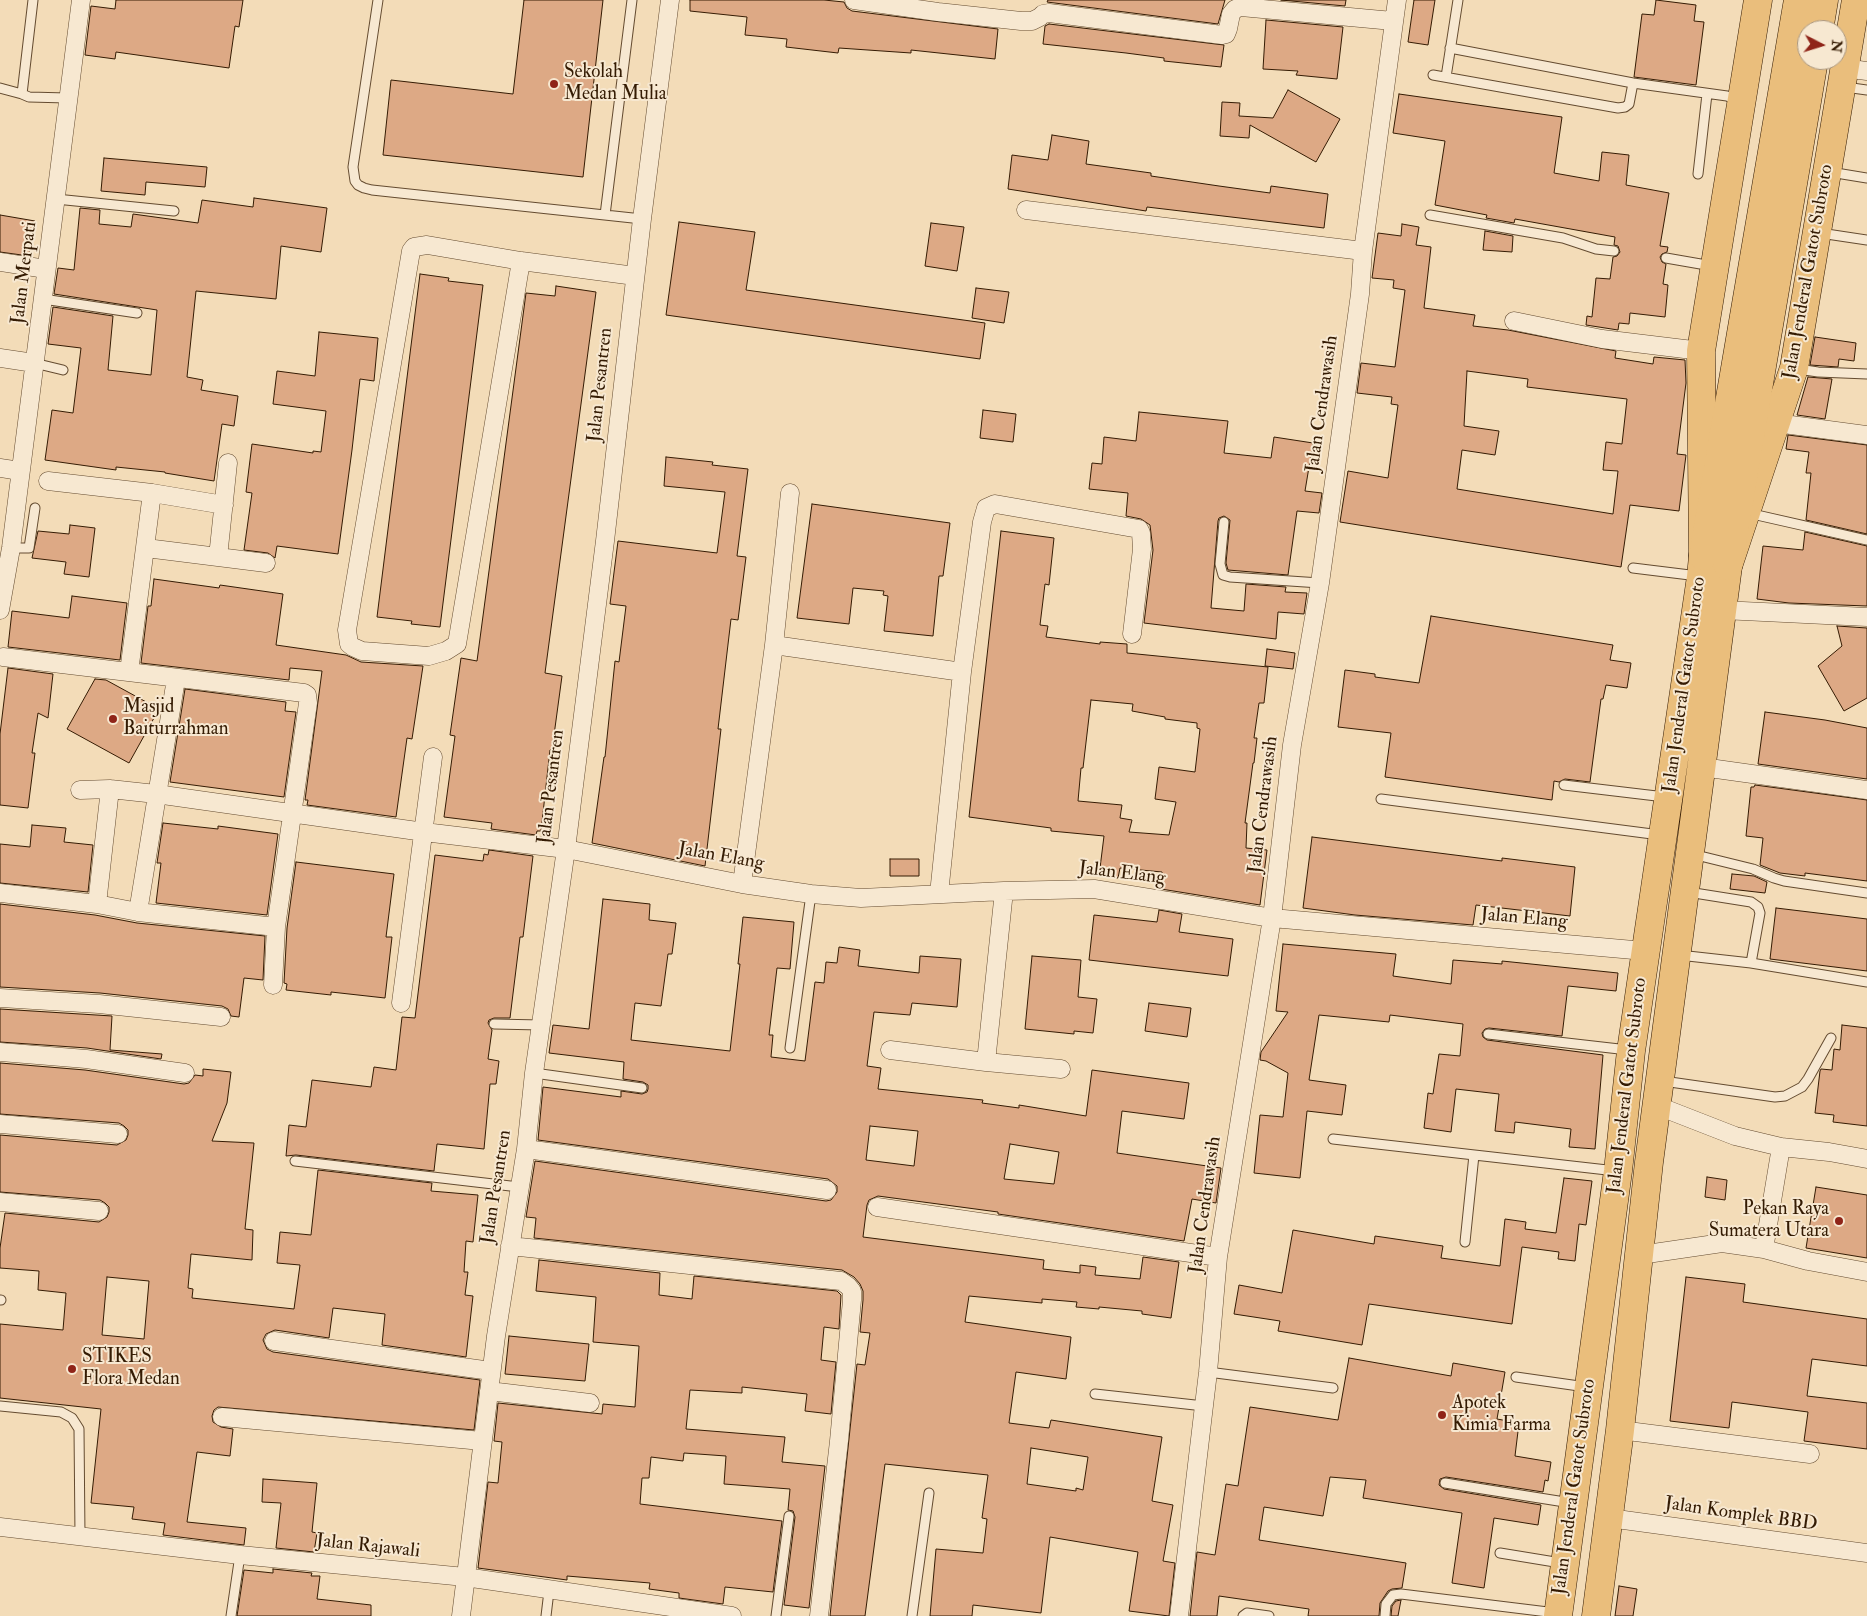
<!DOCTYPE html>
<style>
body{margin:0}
#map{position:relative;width:1867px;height:1616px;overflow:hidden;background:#f3dcb8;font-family:"IM FELL Double Pica",serif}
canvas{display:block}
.north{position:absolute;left:1797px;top:20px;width:50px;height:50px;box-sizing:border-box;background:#f7e8d1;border:1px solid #a9967f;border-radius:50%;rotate:95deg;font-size:14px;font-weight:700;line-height:20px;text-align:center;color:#341b03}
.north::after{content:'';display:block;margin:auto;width:18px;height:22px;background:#8f2418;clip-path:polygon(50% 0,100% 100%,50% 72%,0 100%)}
</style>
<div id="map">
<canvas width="1867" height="1616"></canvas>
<div class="north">N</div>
</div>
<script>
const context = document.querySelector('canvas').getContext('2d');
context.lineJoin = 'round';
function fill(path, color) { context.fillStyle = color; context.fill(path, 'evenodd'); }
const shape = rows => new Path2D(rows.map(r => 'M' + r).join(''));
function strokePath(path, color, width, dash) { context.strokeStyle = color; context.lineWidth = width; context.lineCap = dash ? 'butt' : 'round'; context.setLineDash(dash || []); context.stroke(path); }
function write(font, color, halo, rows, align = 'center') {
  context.font = font + ' "IM FELL Double Pica",serif'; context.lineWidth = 4; context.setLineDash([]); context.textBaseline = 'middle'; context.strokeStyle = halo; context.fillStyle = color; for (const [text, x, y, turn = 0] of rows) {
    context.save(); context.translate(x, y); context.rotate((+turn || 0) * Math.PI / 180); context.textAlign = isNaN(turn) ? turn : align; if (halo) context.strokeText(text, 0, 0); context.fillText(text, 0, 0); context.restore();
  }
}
const building = shape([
 [116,0,243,0,239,27,235,26,229,68,116,52,115,59,85,55,91,6,115,9,116,0],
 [524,0,603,0,583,177,383,155,391,80,513,94,524,0],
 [690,0,824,0,844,2,847,8,852,11,998,29,995,59,911,50,911,53,839,48,838,53,786,47,787,39,745,35,747,17,690,11,690,0],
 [1048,0,1225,0,1218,24,1047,2,1048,0],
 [1281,0,1346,0,1345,6,1281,0],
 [1414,0,1435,0,1428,45,1408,42,1414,0],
 [1656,0,1696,5,1694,21,1704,22,1696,85,1634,77,1642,14,1654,15,1656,0],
 [1266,20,1343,27,1337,79,1296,75,1298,71,1263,69,1266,20],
 [1049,24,1224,45,1221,67,1164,61,1164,58,1126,53,1043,44,1045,26,1049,24],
 [1288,90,1340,119,1316,162,1250,125,1249,138,1220,136,1222,102,1240,103,1239,116,1273,118,1288,90],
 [1399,94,1562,117,1554,173,1599,181,1602,152,1629,155,1626,185,1669,193,1660,246,1668,247,1667,252,1662,254,1660,257,1662,262,1666,264,1663,284,1668,285,1665,317,1630,313,1629,324,1619,323,1618,330,1586,325,1587,316,1592,317,1596,278,1610,279,1613,257,1617,256,1620,252,1618,246,1614,245,1615,237,1515,219,1514,223,1486,218,1487,215,1435,205,1445,141,1393,133,1399,94],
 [1052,135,1089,141,1086,164,1151,173,1151,176,1219,186,1270,193,1271,186,1328,194,1324,228,1147,207,1146,211,1008,189,1012,155,1048,160,1052,135],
 [104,158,207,167,205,187,146,182,145,195,101,191,104,158],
 [254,198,327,208,321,252,281,246,276,299,196,291,187,377,203,380,201,390,238,396,234,426,222,424,214,481,165,473,165,472,116,467,116,470,45,460,52,410,73,413,81,348,48,344,53,307,113,316,108,370,151,375,157,310,54,294,58,268,74,270,80,208,100,210,99,224,131,227,133,214,198,223,202,200,253,207,254,198],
 [0,215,35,221,29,256,0,252,0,215],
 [679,222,755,232,746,290,985,323,980,359,666,315,679,222],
 [931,223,964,227,957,271,925,266,931,223],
 [1402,224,1419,227,1416,245,1431,247,1424,308,1475,315,1473,326,1508,330,1616,351,1615,358,1653,364,1654,357,1685,360,1686,383,1677,454,1686,455,1679,511,1630,505,1621,567,1340,522,1348,471,1388,478,1398,405,1391,404,1392,397,1357,393,1361,363,1395,367,1405,290,1393,288,1394,280,1372,278,1378,233,1401,236,1402,224],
 [1467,371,1528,379,1527,387,1627,399,1622,444,1606,442,1603,470,1618,471,1613,514,1457,489,1462,450,1495,455,1499,431,1464,426,1467,371],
 [1485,231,1513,236,1512,252,1483,250,1485,231],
 [420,274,449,278,448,281,483,285,440,627,411,624,412,621,377,617,420,274],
 [556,286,596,292,545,673,562,676,552,750,550,750,541,831,537,831,536,835,491,829,492,823,444,817,455,736,450,735,461,658,477,661,526,293,555,296,556,286],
 [976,288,1009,292,1004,323,972,318,976,288],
 [319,332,378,338,374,381,360,379,352,450,338,554,277,546,275,558,268,553,244,550,252,493,246,492,252,444,313,453,313,451,321,452,326,411,273,404,277,371,315,376,319,332],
 [1815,337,1856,343,1854,361,1839,359,1838,367,1810,365,1815,337],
 [1808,377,1832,379,1825,419,1797,415,1808,377],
 [983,410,1016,414,1013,442,980,438,983,410],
 [1139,412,1228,421,1224,453,1271,458,1274,437,1313,443,1305,491,1322,493,1319,513,1297,511,1288,575,1228,570,1226,563,1230,520,1224,516,1219,518,1218,521,1211,608,1244,611,1246,584,1286,587,1285,592,1307,593,1304,614,1278,612,1276,639,1144,623,1153,550,1150,525,1141,519,1126,516,1128,493,1089,489,1092,463,1102,464,1104,437,1136,441,1139,412],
 [1788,435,1867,445,1867,534,1806,520,1811,473,1806,473,1809,452,1786,449,1788,435],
 [666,457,713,462,712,465,748,469,737,556,746,557,738,620,731,619,718,729,721,729,705,866,592,843,604,757,605,757,615,661,619,662,626,606,610,604,618,541,717,553,725,492,664,486,666,457],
 [812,504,950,523,943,576,939,576,933,636,884,631,888,596,883,595,884,591,853,588,849,624,797,618,812,504],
 [70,525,95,528,89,577,64,574,66,562,32,558,38,531,69,534,70,525],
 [1001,531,1054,538,1049,585,1045,584,1040,625,1048,626,1046,637,1100,644,1100,642,1127,644,1127,653,1268,667,1264,703,1259,703,1254,738,1257,738,1254,763,1253,763,1245,823,1247,823,1246,848,1267,850,1260,905,1161,889,1162,872,1120,868,1118,878,1099,876,1104,836,1051,831,1051,828,969,817,1001,531],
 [1091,700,1133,704,1132,711,1165,717,1165,719,1197,723,1197,728,1200,729,1195,772,1159,767,1155,799,1176,802,1169,835,1129,832,1132,820,1120,818,1122,805,1078,801,1081,768,1083,768,1091,700],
 [1805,532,1867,546,1867,606,1789,603,1757,599,1763,546,1803,550,1805,532],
 [154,579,219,588,220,585,283,594,276,645,346,655,361,662,423,666,412,739,407,738,396,817,307,805,308,800,305,800,322,671,290,668,289,680,141,663,148,606,151,606,154,579],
 [72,596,127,603,120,660,8,647,12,611,69,618,72,596],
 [1431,616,1613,645,1610,660,1631,663,1627,688,1606,685,1603,699,1601,699,1590,782,1565,779,1559,782,1554,781,1552,800,1385,777,1391,733,1338,727,1345,670,1375,674,1375,677,1419,683,1431,616],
 [1837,626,1867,628,1867,698,1844,711,1818,666,1842,646,1837,626],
 [1267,649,1295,653,1293,669,1265,666,1267,649],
 [8,668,53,674,48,718,38,713,32,753,35,753,28,808,0,805,0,734,8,668],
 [95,679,106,680,159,709,129,763,67,729,95,679],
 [185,689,286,702,285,711,296,712,284,797,170,782,185,689],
 [1765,712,1825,720,1867,728,1867,779,1758,764,1765,712],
 [1755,785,1867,800,1867,881,1805,873,1805,876,1780,873,1760,865,1763,838,1746,836,1751,787,1754,787,1755,785],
 [163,823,218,829,218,826,278,834,267,915,156,903,161,863,157,863,163,823],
 [32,825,66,828,64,842,93,845,88,892,0,883,0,844,30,847,32,825],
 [1312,837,1502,861,1502,858,1575,867,1570,916,1476,905,1473,925,1355,915,1303,908,1312,837],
 [489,850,533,856,523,937,520,937,510,1018,494,1018,489,1020,488,1023,492,1030,488,1059,499,1061,496,1084,490,1084,484,1149,437,1144,434,1171,296,1155,286,1156,289,1125,306,1127,312,1080,371,1087,374,1067,396,1070,402,1017,415,1018,435,855,483,861,484,854,488,855,489,850],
 [890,859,919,859,919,876,890,876,890,859],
 [296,862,394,874,386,937,392,937,385,998,331,992,331,995,286,990,287,984,284,983,287,928,296,862],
 [1732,874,1754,876,1767,882,1765,893,1730,889,1732,874],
 [603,899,650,904,649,920,676,923,672,954,668,954,661,1006,635,1003,631,1040,730,1051,740,964,738,964,743,917,794,922,790,969,777,968,769,1035,773,1035,771,1057,805,1061,815,982,824,983,826,962,837,963,839,947,860,950,858,966,919,973,920,956,961,959,957,1007,912,1003,910,1015,874,1012,867,1066,881,1068,878,1089,983,1100,982,1103,1019,1108,1019,1105,1086,1116,1092,1070,1189,1083,1184,1119,1122,1111,1117,1153,1221,1168,1216,1203,1192,1199,1184,1241,998,1214,998,1212,878,1196,869,1200,867,1205,863,1237,1044,1260,1043,1269,1080,1273,1080,1265,1096,1267,1095,1275,1140,1279,1143,1257,1179,1262,1171,1318,1142,1314,1142,1311,1099,1307,1099,1309,1076,1307,1077,1302,1042,1299,1042,1303,969,1296,965,1322,1071,1337,1066,1379,1016,1372,1009,1423,1049,1428,1051,1420,1162,1437,1152,1501,1173,1505,1163,1561,1175,1563,1169,1616,1129,1611,1138,1552,1050,1537,1041,1613,973,1605,972,1616,930,1616,936,1549,983,1553,987,1519,982,1518,988,1475,885,1464,865,1616,830,1616,857,1364,865,1365,870,1333,860,1332,863,1300,863,1291,860,1284,854,1277,842,1270,534,1238,536,1218,526,1217,535,1161,826,1201,831,1200,837,1192,837,1186,828,1179,538,1140,543,1087,621,1097,621,1091,642,1094,647,1092,648,1089,648,1085,643,1082,623,1079,624,1062,549,1053,553,1025,589,1029,603,899],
 [870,1126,918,1131,914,1166,866,1160,870,1126],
 [1010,1144,1059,1152,1054,1184,1004,1179,1010,1144],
 [1031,1448,1088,1457,1083,1490,1076,1488,1076,1491,1027,1484,1031,1448],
 [0,904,95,915,137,923,265,936,263,980,244,978,239,1017,231,1016,228,1009,222,1006,100,993,0,987,0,904],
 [1776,908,1867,919,1867,971,1770,959,1776,908],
 [1159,910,1182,914,1179,932,1233,939,1228,976,1089,960,1094,915,1157,922,1159,910],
 [1283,944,1396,954,1393,976,1451,984,1453,960,1502,964,1502,961,1618,973,1616,991,1568,986,1562,1036,1489,1028,1485,1029,1482,1033,1483,1037,1487,1040,1603,1055,1595,1149,1569,1147,1571,1129,1515,1122,1514,1133,1495,1131,1499,1094,1456,1089,1451,1132,1424,1128,1428,1093,1433,1094,1439,1054,1460,1056,1463,1024,1390,1015,1389,1022,1319,1015,1309,1080,1346,1085,1342,1115,1307,1111,1300,1178,1254,1173,1260,1115,1283,1117,1288,1073,1266,1061,1260,1060,1261,1052,1288,1012,1276,1011,1283,944],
 [1032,956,1081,960,1078,997,1097,999,1093,1033,1074,1031,1074,1034,1025,1029,1032,956],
 [1149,1003,1191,1008,1187,1037,1145,1031,1149,1003],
 [0,1009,112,1016,110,1050,162,1054,161,1059,87,1048,0,1042,0,1009],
 [1842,1025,1867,1028,1867,1126,1833,1122,1834,1115,1815,1113,1820,1071,1821,1069,1832,1070,1834,1049,1840,1050,1842,1025],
 [0,1063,85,1070,184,1084,189,1083,195,1075,203,1076,203,1069,231,1072,227,1103,212,1141,254,1143,245,1229,253,1230,252,1260,191,1254,188,1288,193,1289,192,1298,294,1309,300,1265,277,1263,280,1232,311,1235,318,1170,432,1183,431,1191,478,1195,473,1242,466,1241,464,1272,468,1272,465,1295,473,1296,466,1357,382,1345,385,1314,333,1308,329,1338,275,1330,266,1334,263,1340,267,1349,273,1352,480,1380,474,1430,218,1407,214,1410,212,1416,213,1422,221,1427,233,1429,230,1456,197,1452,187,1522,246,1528,244,1545,163,1535,165,1523,132,1519,134,1507,91,1503,101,1409,0,1398,0,1324,63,1330,66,1293,38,1290,39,1271,0,1268,0,1248,5,1213,99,1222,107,1217,109,1212,109,1207,105,1203,100,1200,0,1192,0,1135,117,1145,126,1140,128,1135,128,1130,124,1126,119,1123,0,1114,0,1063],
 [107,1277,149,1281,144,1339,102,1335,107,1277],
 [1707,1177,1727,1180,1725,1200,1705,1197,1707,1177],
 [1564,1178,1592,1181,1586,1225,1579,1224,1575,1261,1558,1259,1559,1252,1522,1247,1512,1324,1369,1304,1362,1345,1278,1331,1280,1321,1234,1314,1239,1285,1282,1293,1293,1230,1374,1244,1375,1236,1443,1246,1441,1258,1500,1266,1505,1219,1526,1222,1525,1229,1556,1233,1564,1178],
 [1816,1187,1867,1195,1867,1258,1806,1248,1816,1187],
 [539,1260,660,1273,659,1295,692,1299,694,1276,837,1291,841,1295,839,1329,824,1327,821,1360,836,1362,831,1414,805,1411,807,1394,742,1387,742,1393,690,1390,686,1429,785,1437,782,1462,825,1466,809,1608,784,1605,795,1517,793,1511,788,1510,790,1489,724,1484,726,1456,684,1453,683,1461,651,1457,649,1478,642,1478,640,1504,782,1521,773,1592,725,1587,723,1604,679,1598,679,1593,649,1589,650,1583,567,1576,567,1580,478,1568,488,1482,498,1483,502,1442,494,1441,498,1403,602,1414,603,1404,635,1407,639,1346,593,1342,596,1297,536,1291,539,1260],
 [1686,1277,1745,1284,1743,1302,1867,1319,1867,1366,1812,1359,1807,1396,1867,1403,1867,1449,1804,1441,1808,1412,1732,1402,1729,1428,1670,1421,1686,1277],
 [509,1336,589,1344,585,1381,505,1374,509,1336],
 [1349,1358,1451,1376,1453,1363,1505,1372,1497,1419,1519,1423,1515,1456,1551,1462,1548,1481,1545,1480,1543,1492,1446,1477,1440,1479,1439,1485,1444,1489,1541,1505,1538,1525,1494,1518,1484,1588,1452,1583,1462,1513,1363,1498,1366,1480,1330,1477,1323,1516,1264,1507,1259,1540,1406,1563,1402,1588,1392,1589,1388,1591,1380,1603,1379,1616,1308,1616,1309,1609,1219,1596,1217,1616,1190,1616,1197,1552,1215,1555,1226,1484,1238,1486,1250,1407,1338,1420,1349,1358],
 [263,1479,317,1483,312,1532,317,1533,314,1552,276,1548,281,1503,262,1502,263,1479],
 [273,1569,312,1573,311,1576,320,1576,317,1599,371,1605,371,1616,237,1616,244,1570,273,1573,273,1569],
 [1619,1586,1637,1589,1633,1616,1615,1616,1619,1586],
 [1401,1600,1398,1616,1391,1616,1392,1606,1396,1601,1401,1600]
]);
const service = shape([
 [33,0,22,94,29,97,67,98],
 [378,0,353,167,355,181,358,185,364,188,372,190,642,219],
 [1450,48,1633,83],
 [1433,75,1618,108,1625,107,1629,104,1633,83,1727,96,1740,101],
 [1446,77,1458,0],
 [1845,87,1867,90],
 [0,88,22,94],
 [1830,172,1867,178],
 [1698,174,1707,94],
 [56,199,174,211],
 [605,215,632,0],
 [1430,215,1563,238,1596,249,1614,251],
 [1820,233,1867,240],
 [1666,258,1712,266],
 [43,299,137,313],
 [34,363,63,370],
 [1798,369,1818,372,1867,374],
 [1748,513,1867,540],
 [1224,522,1220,564,1223,575,1230,577,1320,583],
 [11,548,29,548,35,508],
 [1633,568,1698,576],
 [1564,785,1665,797],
 [1381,799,1660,835],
 [1692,854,1753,869,1774,878,1784,881,1867,893],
 [1688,892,1751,902,1758,907,1760,913,1751,963],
 [1679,955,1751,963,1867,982],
 [494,1024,541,1025],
 [1488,1034,1628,1050],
 [790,1048,811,894],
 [534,1073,642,1088],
 [1663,1081,1775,1097,1785,1096,1802,1087,1808,1079,1831,1038],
 [1333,1139,1616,1171],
 [295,1161,519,1187],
 [1465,1242,1474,1155],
 [0,1300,1,1300],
 [1208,1372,1333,1388],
 [1516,1377,1586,1387],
 [1095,1394,1204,1406],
 [0,1406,61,1412,72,1418,79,1429,80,1536],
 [1445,1483,1571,1503],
 [1500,1553,1561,1563],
 [231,1616,240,1555],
 [546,1616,549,1591],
 [776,1616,789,1516],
 [912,1616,929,1493],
 [1243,1616,1247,1613,1269,1616],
 [1385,1616,1386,1604,1393,1595,1401,1594,1556,1613]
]);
const minor = shape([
 [854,0,938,12,1021,21,1032,21,1040,17,1043,14,1049,13,1222,35,1226,34,1228,29,1231,14,1235,9,1241,7,1393,21],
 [1844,68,1867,71],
 [1026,210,1363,251],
 [521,261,457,644,446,651,429,656,362,651,353,647,349,644,347,630,411,251,414,247,427,245,521,261,635,276],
 [0,262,46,269],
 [1514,321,1602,339,1701,351],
 [0,358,34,363],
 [1776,423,1867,435],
 [0,468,20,471],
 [48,481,152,493],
 [146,548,266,563],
 [218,557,228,463],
 [0,610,11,548,81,0],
 [1722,610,1867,617],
 [774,645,962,672],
 [3,657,304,693,307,695,308,703,276,927,273,985],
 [129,672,152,493,224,505],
 [1702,767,1867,790],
 [80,790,110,789,156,794,424,832,566,849,742,884,811,894,861,898,1004,891,1094,889,1272,918,1645,951],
 [742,884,774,645,790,493],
 [1004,891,986,1062,1061,1069],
 [0,893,97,904,138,912,276,927],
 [939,894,962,672,982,522,986,508,995,504,1139,529,1141,533,1142,549,1132,634],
 [97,904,110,789],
 [138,912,176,679],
 [0,998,99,1004,221,1017],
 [401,1003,433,757],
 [890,1050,986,1062],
 [0,1052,86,1059,185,1073],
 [1658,1106,1735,1136,1781,1147,1829,1152,1867,1159],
 [0,1124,118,1134],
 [526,1149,827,1190],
 [0,1202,99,1211],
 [877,1207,1218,1257],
 [510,1246,841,1281,848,1286,852,1291,852,1300,839,1441,819,1616],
 [1764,1249,1781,1147],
 [1640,1255,1722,1243,1764,1249,1808,1261,1867,1272],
 [274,1341,491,1371],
 [489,1391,590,1403],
 [222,1417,482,1441],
 [1620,1430,1810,1454],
 [1609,1518,1867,1553],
 [0,1527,240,1555,465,1577,732,1616],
 [461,1616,496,1336,526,1149,534,1073,566,849,605,541,642,219,670,0],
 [1179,1616,1208,1372,1218,1257,1272,918,1292,745,1320,583,1360,294,1363,251,1397,0]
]);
const primary = shape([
 [1558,1616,1618,1171,1631,1051,1701,577,1703,556,1701,351,1758,0],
 [1596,1616,1620,1430,1649,1162,1728,566,1794,368,1856,0]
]);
const trunk = shape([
 [1819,30,1824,0],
 [1703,556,1798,0],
 [1728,566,1814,60]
]);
const markers = [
 [554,84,5,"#8f2418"],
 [113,719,5,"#8f2418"],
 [1839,1221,5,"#8f2418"],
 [72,1369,5,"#8f2418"],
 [1442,1415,5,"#8f2418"]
];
const poiNames = [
 ["Sekolah",564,73],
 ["Medan Mulia",564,95],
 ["Masjid",123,708],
 ["Baiturrahman",123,730],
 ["Pekan Raya",1829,1210,"right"],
 ["Sumatera Utara",1829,1232,"right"],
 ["STIKES",82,1358],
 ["Flora Medan",82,1380],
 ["Apotek",1452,1404],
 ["Kimia Farma",1452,1426]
];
const streetNames = [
 ["Jalan Jenderal Gatot Subroto",1809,272,-80],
 ["Jalan Merpati",25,273,-83],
 ["Jalan Pesantren",601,385,-84],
 ["Jalan Cendrawasih",1323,404,-82],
 ["Jalan Jenderal Gatot Subroto",1685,685,-82],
 ["Jalan Pesantren",552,787,-83],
 ["Jalan Cendrawasih",1264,805,-83],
 ["Jalan Elang",721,857,10],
 ["Jalan Elang",1122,874,7],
 ["Jalan Elang",1524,919,5],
 ["Jalan Jenderal Gatot Subroto",1628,1086,-83],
 ["Jalan Pesantren",497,1187,-81],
 ["Jalan Cendrawasih",1206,1205,-82],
 ["Jalan Jenderal Gatot Subroto",1575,1487,-82],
 ["Jalan Komplek BBD",1741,1515,8],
 ["Jalan Rajawali",368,1547,6]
];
fill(building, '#dda985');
strokePath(building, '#341b03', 1);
strokePath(service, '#644b30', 11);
strokePath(minor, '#644b30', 19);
strokePath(primary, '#341b03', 29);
strokePath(trunk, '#341b03', 29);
strokePath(service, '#f7e8d1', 9);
strokePath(minor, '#f7e8d1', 18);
strokePath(primary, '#eabe7c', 28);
strokePath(trunk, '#eabe7c', 28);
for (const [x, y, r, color] of markers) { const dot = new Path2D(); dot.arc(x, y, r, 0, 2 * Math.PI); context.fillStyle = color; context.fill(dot); strokePath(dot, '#f7e8d1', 2); }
write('19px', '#341b03', '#f7e8d1', poiNames, 'left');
write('19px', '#341b03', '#f7e8d1', streetNames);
</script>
